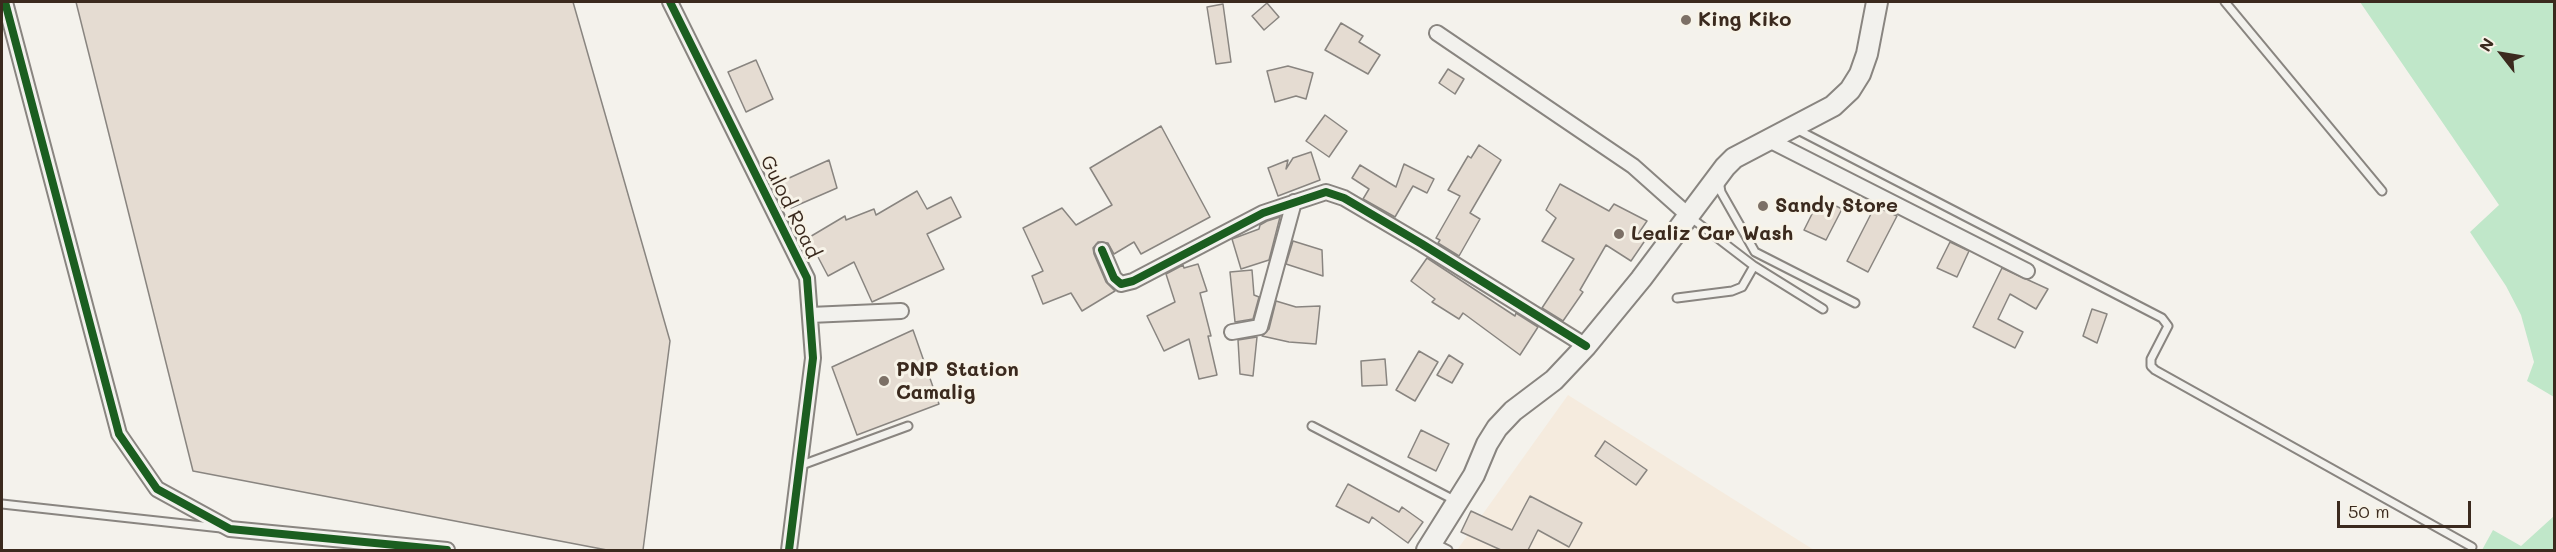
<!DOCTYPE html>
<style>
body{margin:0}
#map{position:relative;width:2556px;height:552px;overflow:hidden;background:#f4f2ec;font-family:Mali,sans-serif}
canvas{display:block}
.frame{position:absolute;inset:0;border:3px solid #3b2a1e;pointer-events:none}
.north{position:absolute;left:2472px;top:24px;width:60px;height:60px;-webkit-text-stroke:4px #f7f3e8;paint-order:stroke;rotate:301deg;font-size:16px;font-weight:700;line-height:24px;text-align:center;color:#3b2a1e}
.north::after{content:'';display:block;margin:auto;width:21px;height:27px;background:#3b2a1e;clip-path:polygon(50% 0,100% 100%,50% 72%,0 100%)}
.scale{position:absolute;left:2337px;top:501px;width:134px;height:27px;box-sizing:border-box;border:3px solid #3b2a1e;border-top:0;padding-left:8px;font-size:18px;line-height:21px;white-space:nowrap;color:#3b2a1e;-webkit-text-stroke:4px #f7f3e8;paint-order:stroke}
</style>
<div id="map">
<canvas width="2556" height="552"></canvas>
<div class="frame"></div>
<div class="north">N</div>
<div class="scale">50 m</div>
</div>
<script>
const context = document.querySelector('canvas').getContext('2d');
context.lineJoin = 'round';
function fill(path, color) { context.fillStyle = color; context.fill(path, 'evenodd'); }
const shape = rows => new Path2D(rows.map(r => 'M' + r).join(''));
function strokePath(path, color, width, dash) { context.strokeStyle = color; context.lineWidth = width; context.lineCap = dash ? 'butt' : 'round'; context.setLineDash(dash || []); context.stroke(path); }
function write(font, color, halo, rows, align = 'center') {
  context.font = font + ' Mali,sans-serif'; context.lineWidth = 6; context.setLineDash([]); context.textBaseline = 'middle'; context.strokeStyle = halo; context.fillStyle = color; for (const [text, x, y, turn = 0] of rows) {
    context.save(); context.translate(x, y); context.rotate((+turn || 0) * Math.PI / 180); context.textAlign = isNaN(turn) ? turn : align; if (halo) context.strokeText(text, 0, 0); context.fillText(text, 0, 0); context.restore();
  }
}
const built = shape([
 [1568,395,1814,550,1457,550]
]);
const green = shape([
 [2360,2,2554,2,2554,397,2527,381,2534,362,2521,315,2506,286,2470,232,2499,205],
 [2554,516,2554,550,2482,550,2493,530,2521,546]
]);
const building = shape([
 [76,2,573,2,670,341,643,550,607,550,193,471,76,2],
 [1267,3,1279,17,1264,30,1252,16,1267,3],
 [1223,4,1231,62,1216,64,1207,7,1223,4],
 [1341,23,1363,36,1359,42,1380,55,1368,74,1325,50,1341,23],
 [756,60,773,99,746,112,728,72,756,60],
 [1288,66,1313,73,1306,99,1296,96,1275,102,1267,71,1288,66],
 [1448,69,1464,79,1455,94,1439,83,1448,69],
 [1325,115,1347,131,1329,157,1306,141,1325,115],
 [1161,126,1210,217,1141,254,1134,242,1114,254,1108,243,1098,242,1093,248,1094,254,1106,282,1115,291,1082,311,1071,293,1043,304,1032,276,1043,271,1023,228,1062,208,1076,225,1112,205,1090,168,1161,126],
 [1479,145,1501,160,1470,213,1480,219,1459,256,1438,243,1440,240,1436,238,1460,196,1448,190,1468,156,1471,158,1479,145],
 [1311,152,1320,180,1278,196,1268,168,1288,160,1286,169,1293,158,1311,152],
 [829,160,837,188,791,208,778,183,829,160],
 [1404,164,1434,179,1427,193,1413,186,1395,217,1363,199,1369,189,1352,178,1360,165,1396,187,1404,164],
 [1560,184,1609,211,1614,204,1647,221,1636,237,1644,242,1631,261,1606,245,1580,290,1583,292,1563,321,1542,308,1574,259,1542,241,1556,218,1546,210,1560,184],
 [917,191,927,209,951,197,961,217,927,234,944,269,872,302,854,262,828,276,808,238,845,216,846,220,874,209,876,215,917,191],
 [1820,198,1842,209,1826,240,1804,230,1820,198],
 [1875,206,1897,216,1868,272,1847,261,1875,206],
 [1280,217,1269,260,1241,269,1232,239,1259,229,1260,225,1267,221,1280,217],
 [1293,241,1322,250,1323,276,1286,264,1293,241],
 [1950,242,1969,251,1957,277,1937,268,1950,242],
 [1427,258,1515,316,1516,313,1538,327,1520,355,1463,313,1459,319,1432,302,1435,299,1411,281,1427,258],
 [1198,264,1207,291,1200,293,1211,336,1208,336,1217,375,1199,379,1189,339,1164,351,1147,316,1175,302,1166,274,1183,265,1184,268,1198,264],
 [2002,268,2048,289,2036,309,2010,294,1998,319,2023,332,2015,348,1973,327,2002,268],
 [1252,270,1254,295,1259,297,1253,319,1235,322,1230,272,1252,270],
 [1276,301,1296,307,1320,306,1316,344,1289,342,1262,336,1269,329,1276,301],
 [2092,309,2107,314,2097,343,2083,336,2092,309],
 [913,330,939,404,857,435,832,367,913,330],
 [1257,337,1253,376,1240,374,1238,340,1257,337],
 [1419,351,1438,362,1415,401,1396,390,1419,351],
 [1449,355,1463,364,1452,383,1437,375,1449,355],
 [1385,359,1387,385,1362,386,1361,361,1385,359],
 [1421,430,1449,444,1436,471,1408,457,1421,430],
 [1605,441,1647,470,1636,485,1595,456,1605,441],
 [1348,484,1399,512,1402,507,1423,522,1408,543,1372,517,1369,523,1336,506,1348,484],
 [1530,496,1582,523,1569,547,1538,530,1528,550,1501,550,1461,532,1471,511,1512,530,1530,496]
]);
const lane = shape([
 [2225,2,2382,191],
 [1796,129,2162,318,2168,326,2151,359,2151,366,2155,370,2472,547],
 [1719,181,1721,192,1755,252,1855,303],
 [1690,217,1754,266,1823,309],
 [1677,298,1732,291,1742,287,1754,266],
 [1312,426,1456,501],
 [799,466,908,426],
 [2,504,221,528],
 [1434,543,1448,550]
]);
const street = shape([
 [5,2,119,434,157,489,230,529,447,550],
 [670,2,807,278,813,358,789,550],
 [1437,33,1633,166,1688,215],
 [1769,140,2027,271],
 [1102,250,1114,278,1121,284,1133,281,1263,213,1326,192,1344,198,1422,244,1586,346],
 [810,315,901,311],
 [1232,332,1260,327,1294,202]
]);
const secondary = shape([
 [1427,550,1474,475,1487,444,1497,428,1513,411,1554,380,1586,346,1641,279,1725,167,1734,158,1833,106,1850,90,1860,74,1867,54,1877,2]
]);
const cycleway = shape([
 [5,2,119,434,157,489,230,529,447,550],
 [670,2,807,278,813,358,789,550],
 [1102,250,1114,278,1121,284,1133,281,1263,213,1326,192,1344,198,1422,244,1586,346]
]);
const markers = [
 [1686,20,6,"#7c7066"],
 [1763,206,6,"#7c7066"],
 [1619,234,6,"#7c7066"],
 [884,381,6,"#7c7066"]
];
const poiNames = [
 ["King Kiko",1698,20],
 ["Sandy Store",1775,206],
 ["Lealiz Car Wash",1631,234],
 ["PNP Station",896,370],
 ["Camalig",896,393]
];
const streetNames = [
 ["Gulod Road",790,207,64]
];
fill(built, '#f5ebde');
fill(green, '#c0e7c9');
fill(building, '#e5dcd2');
strokePath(building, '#898580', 1.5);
strokePath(lane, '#898580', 11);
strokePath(street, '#898580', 18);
strokePath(secondary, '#898580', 24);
strokePath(lane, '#f2f1ed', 7);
strokePath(street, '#f2f1ed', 14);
strokePath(secondary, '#f2f1ed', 20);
strokePath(cycleway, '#1b5e20', 8);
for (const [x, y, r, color] of markers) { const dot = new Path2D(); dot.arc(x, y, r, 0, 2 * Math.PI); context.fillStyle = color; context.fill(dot); strokePath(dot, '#f7f3e8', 2); }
write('bold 20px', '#3b2a1e', '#f7f3e8', poiNames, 'left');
write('20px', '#3b2a1e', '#f7f3e8', streetNames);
</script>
